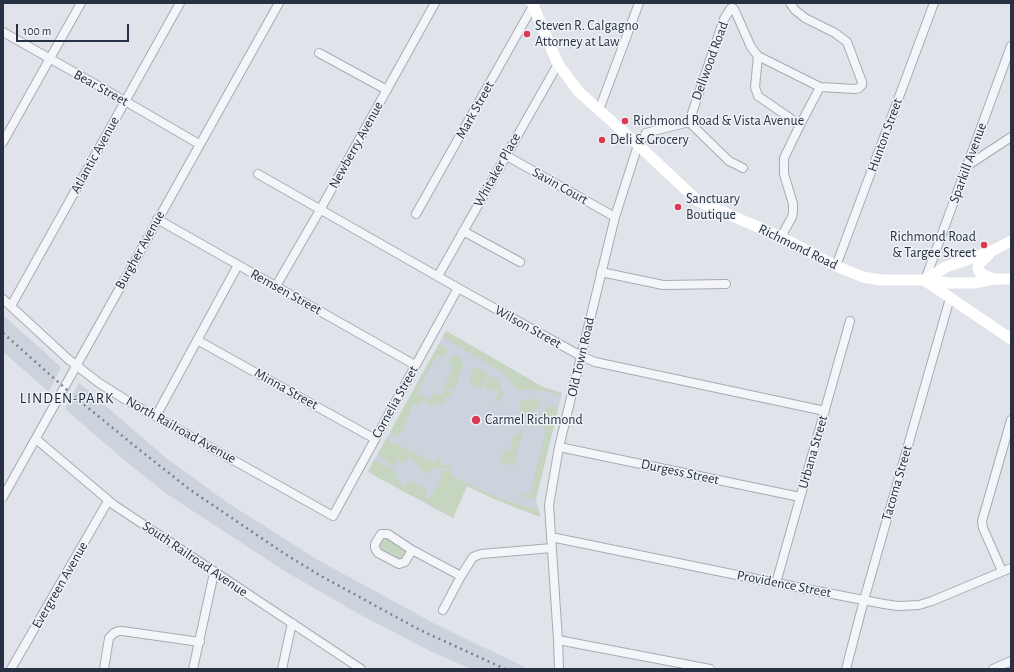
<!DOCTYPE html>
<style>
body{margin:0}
#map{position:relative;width:1014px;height:672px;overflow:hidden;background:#e0e4ea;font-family:"Alegreya Sans",sans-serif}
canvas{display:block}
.frame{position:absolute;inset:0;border:4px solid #273143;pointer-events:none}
.scale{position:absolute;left:16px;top:24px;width:113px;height:18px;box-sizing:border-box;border:2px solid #273143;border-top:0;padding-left:5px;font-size:12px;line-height:14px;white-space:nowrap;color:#273143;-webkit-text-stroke:3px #eff3f7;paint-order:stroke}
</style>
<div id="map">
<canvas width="1014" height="672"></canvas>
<div class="frame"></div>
<div class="scale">100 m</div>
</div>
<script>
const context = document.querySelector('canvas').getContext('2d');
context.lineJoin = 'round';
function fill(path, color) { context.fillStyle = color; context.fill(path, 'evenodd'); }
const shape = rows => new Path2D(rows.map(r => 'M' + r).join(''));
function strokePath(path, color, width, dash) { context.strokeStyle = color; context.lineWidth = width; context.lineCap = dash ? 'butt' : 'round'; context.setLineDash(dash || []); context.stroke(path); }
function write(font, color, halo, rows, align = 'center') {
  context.font = font + ' "Alegreya Sans",sans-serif'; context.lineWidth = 3; context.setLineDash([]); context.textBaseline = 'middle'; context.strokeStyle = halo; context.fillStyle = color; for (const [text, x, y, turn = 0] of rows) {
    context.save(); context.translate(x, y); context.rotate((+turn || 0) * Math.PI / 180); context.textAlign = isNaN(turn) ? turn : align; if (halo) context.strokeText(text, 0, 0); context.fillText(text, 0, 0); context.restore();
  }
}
const built = shape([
 [3,315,61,367,49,392,3,352],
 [446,331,543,387,562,393,536,499,540,517,492,498,467,486,453,518,368,472],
 [79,383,165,457,228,503,318,560,437,625,529,669,471,669,430,651,359,614,286,572,167,494,124,460,65,409]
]);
const green = shape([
 [446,331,543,387,562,393,562,395,542,390,518,390,502,372,446,339,443,336],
 [439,344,446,348,447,352,444,357,437,355,416,393,428,400,427,402,422,400,419,405,414,403,399,437,390,432],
 [454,354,462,359,463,363,463,367,454,390,444,386,453,368,448,363],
 [478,367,488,374,482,388,472,384,470,379,472,370],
 [490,375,499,382,503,393,503,396,492,406,499,391,493,388,492,391,484,388],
 [444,388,451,391,451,393,452,394,451,398,447,396,443,406,434,402,432,407,429,406,429,404,428,403,433,393,440,395],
 [527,399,537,399,540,402,535,412,528,417,522,415,519,407,522,401],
 [553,405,558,409,536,499,524,497,522,495,523,494,530,495,546,430,538,424,540,424,546,409],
 [523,430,513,467,500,461,505,450,509,452,511,447,510,446,513,440,510,439],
 [386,439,434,463,437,457,441,458,439,464,444,467,446,464,453,467,441,469,433,468,428,474,418,468,417,463,408,457,404,463,398,460,395,466,377,455],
 [374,459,393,469,402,487,408,484,405,479,427,490,424,496,430,499,441,479,440,478,442,473,443,471,453,469,451,476,506,501,539,510,540,517,492,498,467,486,453,518,368,472],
 [387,538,405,549,405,553,401,559,397,560,381,551,380,545,383,540]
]);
const street = shape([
 [3,32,125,101,199,144],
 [319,53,387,90],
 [758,56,755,87,758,96,800,125,784,158,784,174,793,204,793,212,792,217,781,237],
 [599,110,639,3],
 [689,122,724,19,731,8,733,8,735,11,751,47,758,56,820,87,855,89,859,88,862,85,862,82,847,42,835,33,805,18,795,10,790,3],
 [689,122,729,161,743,168],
 [800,125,820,87],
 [3,142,81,3],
 [505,155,615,217],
 [967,166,1011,137],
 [258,174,458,288,581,356,595,362,825,411],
 [416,214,533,6],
 [157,219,415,365],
 [463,231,520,262],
 [836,266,934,3],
 [601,272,663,285,726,284],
 [438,276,558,64],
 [925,280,1011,46],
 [276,286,320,210,435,3],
 [3,299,68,359,99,383,126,400,333,516,458,288],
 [11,306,180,3],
 [197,340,375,439],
 [156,416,238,265],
 [36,439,114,505,361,669],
 [559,447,800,497],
 [3,497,279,3],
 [551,537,776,583,884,604,898,606,919,605,932,601,1011,568],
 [412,550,405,562,399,564,378,553,375,548,375,544,381,534,388,534,412,550,461,576],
 [1002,571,983,528,982,521,1011,420],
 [776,583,850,321],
 [443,610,461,576,473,557,481,554,552,548],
 [558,640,710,669],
 [11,669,108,501],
 [104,669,109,638,114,633,119,631,122,631,200,642],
 [193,669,214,573],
 [282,669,292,623],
 [559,669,558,640,549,505,559,447,615,217,638,145,646,133,689,122],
 [846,669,864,600,950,298],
 [993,669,1011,661]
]);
const secondary = shape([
 [532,3,558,64,579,92,638,145,698,201,781,237,836,266,863,277,881,280,925,280,947,283,974,283,994,279,1011,279],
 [989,254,979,264,978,268,979,271,983,275,994,279],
 [925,280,946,267,992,251,1011,241],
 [927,282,1011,339]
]);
const rail = shape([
 [3,333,75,397,131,443,189,489,285,554,321,576,420,630,505,669]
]);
const markers = [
 [527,34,4,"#db3852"],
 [625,121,4,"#db3852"],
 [602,140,4,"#db3852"],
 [678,207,4,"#db3852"],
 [984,245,4,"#db3852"],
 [476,420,5,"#db3852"]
];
const poiNames = [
 ["Steven R. Calgagno",535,26],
 ["Attorney at Law",535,42],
 ["Richmond Road & Vista Avenue",633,121],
 ["Deli & Grocery",610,140],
 ["Sanctuary",686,199],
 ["Boutique",686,215],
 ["Richmond Road",976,237,"right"],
 ["& Targee Street",976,253,"right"],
 ["Carmel Richmond",485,420]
];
const streetNames = [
 ["Dellwood Road",710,61,-70],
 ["Bear Street",101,88,29],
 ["Mark Street",475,110,-61],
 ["Hunton Street",885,135,-70],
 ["Newberry Avenue",356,145,-61],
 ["Atlantic Avenue",95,155,-61],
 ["Sparkill Avenue",968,163,-70],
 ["Whitaker Place",497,170,-61],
 ["Savin Court",560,186,29],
 ["Richmond Road",798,247,26],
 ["Burgher Avenue",140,250,-61],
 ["Remsen Street",286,292,29],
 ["Wilson Street",528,327,29],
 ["Old Town Road",581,357,-77],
 ["Minna Street",286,389,29],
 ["Cornelia Street",395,402,-61],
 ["North Railroad Avenue",181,430,29],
 ["Urbana Street",813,452,-74],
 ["Durgess Street",680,472,12],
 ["Tacoma Street",897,483,-74],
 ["South Railroad Avenue",195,559,34],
 ["Providence Street",784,584,11],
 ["Evergreen Avenue",60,585,-60]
];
const neighbourhoodNames = [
 ["LINDEN-PARK",67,398]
];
fill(built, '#cdd3dc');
fill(green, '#c5d5c0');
strokePath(street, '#a5abb5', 10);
strokePath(street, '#f3f5f8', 8);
strokePath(secondary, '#fff', 11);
strokePath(rail, '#778395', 2.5, [2, 4]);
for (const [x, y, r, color] of markers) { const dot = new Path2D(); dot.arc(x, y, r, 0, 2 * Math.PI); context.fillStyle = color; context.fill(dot); strokePath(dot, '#eff3f7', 1.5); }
write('14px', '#273143', '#eff3f7', poiNames, 'left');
write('14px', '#273143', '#eff3f7', streetNames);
context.letterSpacing = '1px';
write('15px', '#192234', '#eff3f7', neighbourhoodNames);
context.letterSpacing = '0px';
</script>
